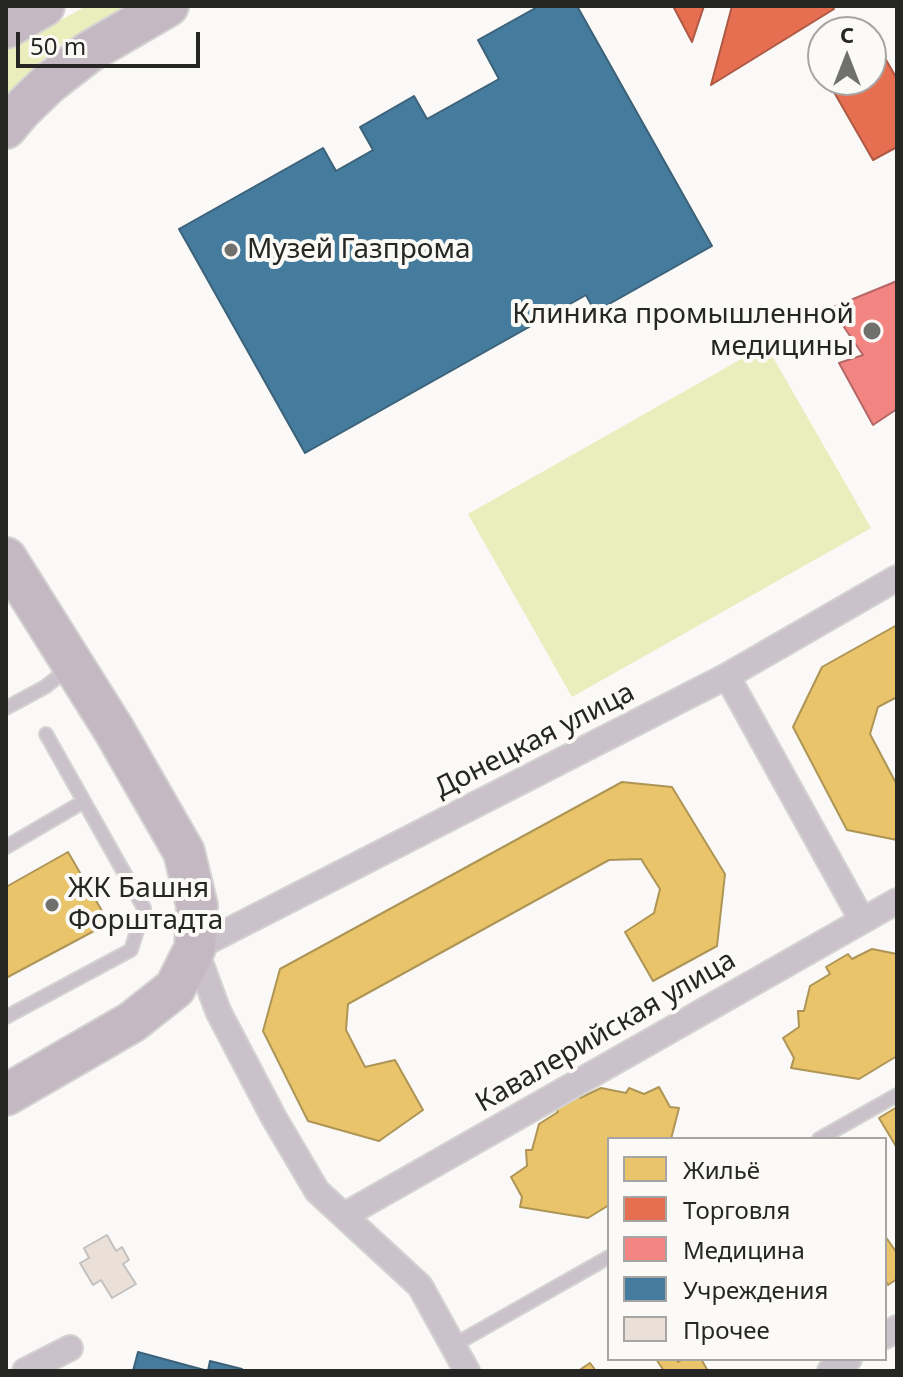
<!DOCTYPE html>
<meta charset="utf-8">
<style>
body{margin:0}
#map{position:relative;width:903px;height:1377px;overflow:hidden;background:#faf9f8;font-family:"Noto Sans",sans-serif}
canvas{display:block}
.frame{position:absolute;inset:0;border:8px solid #262625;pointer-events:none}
.legend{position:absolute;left:607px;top:1137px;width:280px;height:224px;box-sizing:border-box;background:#fbfaf7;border:2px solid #a6a5a3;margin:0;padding:10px 14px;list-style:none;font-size:24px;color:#262625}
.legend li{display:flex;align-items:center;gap:16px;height:40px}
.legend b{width:40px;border:2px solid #a6a5a3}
.north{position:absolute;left:807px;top:16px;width:80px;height:80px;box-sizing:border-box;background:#fbfaf7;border:2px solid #a6a5a3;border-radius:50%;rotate:0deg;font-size:22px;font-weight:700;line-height:32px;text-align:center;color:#262625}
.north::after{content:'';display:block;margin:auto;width:28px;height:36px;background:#70706f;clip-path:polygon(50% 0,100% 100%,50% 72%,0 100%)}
.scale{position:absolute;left:16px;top:32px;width:184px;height:36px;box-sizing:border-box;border:4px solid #262625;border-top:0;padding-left:10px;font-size:24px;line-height:28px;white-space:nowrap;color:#262625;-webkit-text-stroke:6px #fbfaf7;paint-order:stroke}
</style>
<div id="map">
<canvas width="903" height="1377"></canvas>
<div class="frame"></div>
<ul class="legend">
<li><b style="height:22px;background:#e9c46a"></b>Жильё</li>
<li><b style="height:22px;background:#e76f51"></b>Торговля</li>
<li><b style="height:22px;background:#f28482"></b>Медицина</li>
<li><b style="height:22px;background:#457b9d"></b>Учреждения</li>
<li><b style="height:22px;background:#eae0d8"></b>Прочее</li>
</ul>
<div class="north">С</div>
<div class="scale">50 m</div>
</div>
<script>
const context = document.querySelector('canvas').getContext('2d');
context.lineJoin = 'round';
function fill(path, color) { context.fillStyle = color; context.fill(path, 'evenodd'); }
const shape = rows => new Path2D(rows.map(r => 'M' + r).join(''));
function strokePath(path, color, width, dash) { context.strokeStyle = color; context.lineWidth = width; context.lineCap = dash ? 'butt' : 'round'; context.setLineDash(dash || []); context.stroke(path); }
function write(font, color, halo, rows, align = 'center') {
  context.font = font + ' "Noto Sans",sans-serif'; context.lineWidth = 8; context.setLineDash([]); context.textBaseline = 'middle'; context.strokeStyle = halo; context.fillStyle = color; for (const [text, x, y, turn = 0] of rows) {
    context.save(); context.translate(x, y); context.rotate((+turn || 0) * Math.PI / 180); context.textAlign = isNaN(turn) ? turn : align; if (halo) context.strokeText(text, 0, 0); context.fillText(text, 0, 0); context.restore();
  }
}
const green = shape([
 [86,6,127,6,52,50,6,99,6,51],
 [766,345,871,528,572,697,468,514]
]);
const homes = shape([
 [897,625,897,697,878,707,870,734,897,785,897,840,847,830,793,727,822,667,897,625],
 [622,782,672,787,725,874,717,946,653,981,625,932,654,913,660,889,641,859,609,860,348,1004,346,1030,365,1067,395,1060,423,1110,379,1141,308,1121,263,1031,280,969,622,782],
 [68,852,109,923,6,978,6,887,68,852],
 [872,949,897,954,897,1056,859,1079,791,1068,794,1058,783,1038,799,1027,798,1011,804,1011,810,986,830,974,826,967,848,954,852,959,872,949],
 [659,1087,670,1107,679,1108,671,1139,609,1139,609,1205,588,1218,520,1207,522,1197,511,1177,527,1166,526,1150,532,1150,539,1124,558,1112,555,1106,576,1093,580,1098,601,1088,626,1093,629,1088,644,1094,659,1087],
 [897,1107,897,1148,879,1118,897,1107],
 [885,1236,897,1253,897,1279,888,1285,885,1280,885,1236],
 [656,1359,676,1359,678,1362,683,1359,701,1359,708,1371,664,1371,656,1359],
 [590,1363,596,1371,578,1371,590,1363]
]);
const shops = shape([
 [673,6,704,6,692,42,673,6],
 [732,6,832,6,834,9,711,85,732,6],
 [877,44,897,79,897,147,873,160,827,80,871,80,871,47,877,44]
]);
const health = shape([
 [897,281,897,409,873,425,839,363,863,355,831,308,897,281]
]);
const public = shape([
 [539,6,577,6,712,246,595,312,586,295,305,453,179,229,323,148,336,171,373,150,360,127,414,96,427,119,499,79,478,40,539,6],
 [138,1352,208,1371,210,1361,242,1369,241,1371,133,1371,138,1352]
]);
const building = shape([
 [107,1235,116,1251,122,1247,129,1260,123,1264,136,1284,112,1298,101,1280,93,1285,80,1263,89,1258,84,1248,107,1235]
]);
const lane = shape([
 [6,708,45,687,68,669],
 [6,847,83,802],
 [6,1017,131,950,144,908,46,734],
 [819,1139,897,1095],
 [454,1345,609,1257]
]);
const street = shape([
 [727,676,862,920],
 [345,1215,897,901],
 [885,1336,897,1328],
 [25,1371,70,1348],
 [467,1371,420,1286,317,1191,274,1118,218,1011,195,948,727,676,897,578],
 [830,1371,849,1359]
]);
const primary = shape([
 [6,28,44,6],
 [6,128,21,110,49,83,89,52,168,6],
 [6,558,114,730,184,852,197,906,195,948,175,988,132,1022,6,1095]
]);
const markers = [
 [231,250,8,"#70706f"],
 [872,331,10,"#70706f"],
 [52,905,8,"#70706f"]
];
const poiNames = [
 ["Музей Газпрома",247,250],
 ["Клиника промышленной",854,315,"right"],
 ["медицины",854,347,"right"],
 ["ЖК Башня",68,889],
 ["Форштадта",68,921]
];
const streetNames = [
 ["Донецкая улица",535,741,-27],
 ["Кавалерийская улица",606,1032,-30]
];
fill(green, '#eaedbc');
fill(homes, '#e9c46a');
strokePath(homes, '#ae9555', 2);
fill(shops, '#e76f51');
strokePath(shops, '#ad5944', 2);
fill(health, '#f28482');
strokePath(health, '#b56866', 2);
fill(public, '#457b9d');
strokePath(public, '#3c6279', 2);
fill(building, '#eae0d8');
strokePath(building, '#c2c1c0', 2);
strokePath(lane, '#d4d3d2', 16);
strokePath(street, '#d4d3d2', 28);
strokePath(primary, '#d4d3d2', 44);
strokePath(lane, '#cac1cb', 12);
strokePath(street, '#cac1cb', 24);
strokePath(primary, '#c4b9c3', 40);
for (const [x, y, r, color] of markers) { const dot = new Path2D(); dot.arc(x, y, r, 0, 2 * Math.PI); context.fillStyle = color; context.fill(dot); strokePath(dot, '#fbfaf7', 3); }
write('28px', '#262625', '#fbfaf7', poiNames, 'left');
write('28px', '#262625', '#fbfaf7', streetNames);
</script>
